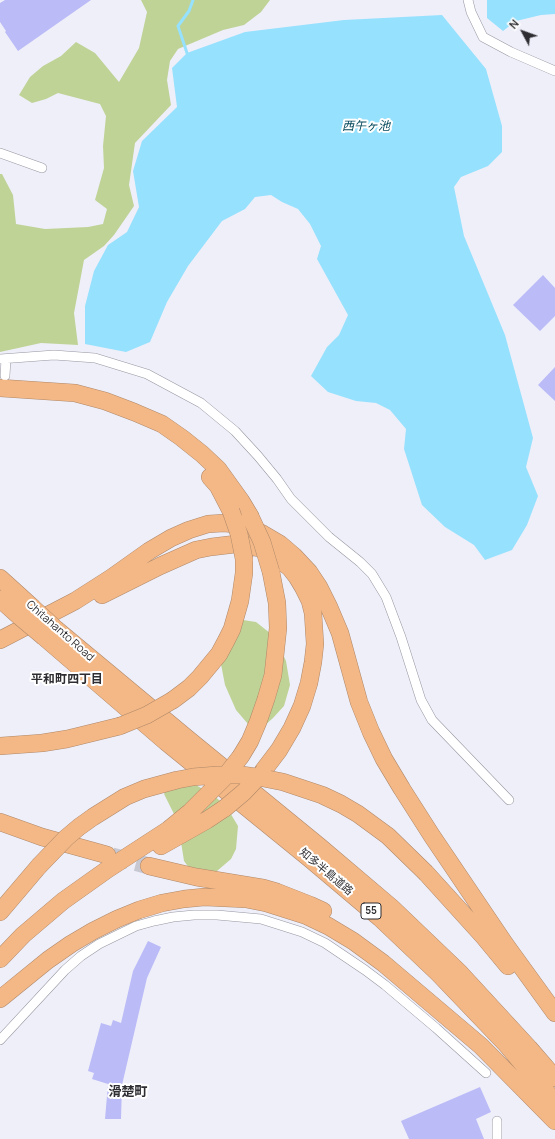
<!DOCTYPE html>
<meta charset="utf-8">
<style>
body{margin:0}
#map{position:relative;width:555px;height:1139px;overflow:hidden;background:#efeffa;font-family:Manrope,sans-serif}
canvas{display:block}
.north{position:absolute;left:503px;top:12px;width:40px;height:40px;-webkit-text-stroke:3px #fff;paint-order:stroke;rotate:311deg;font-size:11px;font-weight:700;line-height:16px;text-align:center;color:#2e2e32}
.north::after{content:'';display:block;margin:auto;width:14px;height:18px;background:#2e2e32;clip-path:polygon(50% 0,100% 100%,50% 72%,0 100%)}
</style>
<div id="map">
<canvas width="555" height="1139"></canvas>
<div class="north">N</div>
</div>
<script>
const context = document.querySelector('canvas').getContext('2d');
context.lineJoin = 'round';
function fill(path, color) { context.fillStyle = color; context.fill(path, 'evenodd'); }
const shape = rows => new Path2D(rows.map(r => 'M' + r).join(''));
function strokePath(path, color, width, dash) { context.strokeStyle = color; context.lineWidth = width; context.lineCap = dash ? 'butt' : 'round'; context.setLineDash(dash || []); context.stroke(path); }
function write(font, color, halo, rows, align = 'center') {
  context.font = font + ' Manrope,"Noto Sans JP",sans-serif'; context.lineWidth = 4; context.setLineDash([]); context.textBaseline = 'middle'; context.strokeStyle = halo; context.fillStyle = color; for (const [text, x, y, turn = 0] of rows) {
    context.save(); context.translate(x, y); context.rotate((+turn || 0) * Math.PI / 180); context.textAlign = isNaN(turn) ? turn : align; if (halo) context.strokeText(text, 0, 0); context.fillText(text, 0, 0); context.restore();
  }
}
const green = shape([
 [141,0,270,0,261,12,244,25,223,30,178,49,170,61,167,80,171,105,135,143,129,185,134,206,114,235,104,246,84,260,74,313,78,345,41,343,0,352,0,174,2,174,13,195,16,224,45,229,88,227,103,224,107,209,95,200,104,168,103,146,106,116,100,104,58,93,46,99,32,103,19,95,30,77,43,66,61,56,76,42,95,53,119,82,139,48,147,12],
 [243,620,256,622,275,637,286,661,290,685,284,706,273,718,262,728,248,724,236,710,225,685,220,659],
 [183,778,212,794,226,806,238,826,236,849,231,859,210,877,193,873,184,861,181,842,174,814,164,794,170,782]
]);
const water = shape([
 [487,0,555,0,555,14,541,15,516,21,503,31,487,18],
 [442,15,486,69,502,126,502,152,488,166,461,177,454,187,464,236,505,335,533,438,526,467,538,496,527,525,512,550,485,560,474,545,445,527,422,505,404,449,406,429,390,410,376,403,356,401,328,392,311,376,327,347,339,335,348,315,317,259,321,246,310,224,298,209,282,202,271,195,255,197,245,209,222,221,188,266,167,302,150,342,126,352,85,344,85,306,94,271,108,245,127,232,139,207,133,171,142,141,177,107,172,68,187,53,245,32,344,20]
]);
const stream = shape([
 [187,53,178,26,189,11,193,0]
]);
const building = shape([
 [5,0,91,0,18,51,5,32,6,31,0,22,0,3],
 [543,275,555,288,555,316,540,331,513,305],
 [555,367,555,401,538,385],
 [148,941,161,947,147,978,122,1085,121,1119,105,1119,108,1084,92,1079,94,1073,88,1071,101,1023,111,1026,113,1020,121,1023,133,971],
 [480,1087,491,1112,476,1119,484,1139,409,1139,401,1121]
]);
const highwayTunnel = shape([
 [112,856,149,866]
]);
const street = shape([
 [468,0,471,12,483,37,511,52,555,71],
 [0,153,42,168],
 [0,359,54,355,95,358,147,374,201,403,235,431,258,456,277,479,291,499,329,537,360,562,372,574,386,597,401,637,421,700,432,720,509,800],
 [5,376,6,359],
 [0,1040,65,970,81,956,99,944,136,926,154,921,173,917,194,915,217,915,261,919,302,932,325,943,365,970,385,985,436,1028,486,1073],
 [497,1139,497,1121]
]);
const highway = shape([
 [0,388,75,393,105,401,134,412,162,424,182,438,202,454,218,469,241,501,250,516],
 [210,477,218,486,231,511],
 [0,578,32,607],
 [102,595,160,566,196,550,211,547,236,544,260,548,272,554,290,568,297,577,303,587,310,601,313,613,315,644,313,662,309,683,302,706,292,728,279,750,263,771],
 [0,599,19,616],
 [57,630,188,739,319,846,391,907,460,973,529,1048,555,1078],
 [44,637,166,742,310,859,380,918,439,974,505,1043,555,1102],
 [0,640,75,601,111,578,149,551,171,538,189,530,208,524,224,523,244,525,263,534,280,544,294,556,309,572,319,587,329,607,340,633,359,702,371,732,384,759,402,789,432,836,505,944,555,1013],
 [173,700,189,688,200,677,219,654,226,641,232,629,240,601,244,573,244,559],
 [0,746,42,743,67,739,120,726],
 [241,756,250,741,258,722,266,699,273,675,278,628,277,603,271,572],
 [0,822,42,837,107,855],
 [161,846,207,820,225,808],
 [149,866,196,877,263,888,277,892,310,905,323,911],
 [426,873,484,937,508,966],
 [0,912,39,866],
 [0,959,23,935,63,901,108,869,168,830,190,812,209,793],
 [0,999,48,960,71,944,93,931,117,919,139,910,162,903,184,899,204,897,246,899,266,903,307,916,328,926,353,941,383,963,481,1046,555,1121]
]);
const highwayBridge = shape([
 [231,511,239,534,244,559],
 [250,516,262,542,271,572],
 [32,607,57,630],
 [19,616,44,637],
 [120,726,147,715,173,700],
 [209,793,223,779,241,756],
 [225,808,244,792,263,772],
 [39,866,66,838,79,827,93,817,125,797,144,789,177,780,193,777,218,775,242,775,263,778,283,782,322,795,341,804,358,814,388,836,426,873]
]);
const shields = [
 [371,911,20]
];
const shieldNames = [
 ["55",371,911]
];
const streetNames = [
 ["Chitahanto Road",60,631,41],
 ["知多半島道路",326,872,40]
];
const waterNames = [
 ["西午ヶ池",366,127]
];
const neighbourhoodNames = [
 ["平和町四丁目",67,680]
];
const quarterNames = [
 ["滑楚町",128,1092]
];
fill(green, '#bfd396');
fill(water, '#96e1fd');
strokePath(stream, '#96e1fd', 3);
fill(building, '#bbbbf7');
strokePath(highwayTunnel, '#c8c8d2', 17, [17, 8]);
strokePath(street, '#9696a1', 10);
strokePath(highway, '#af8869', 18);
strokePath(street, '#fff', 9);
strokePath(highway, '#f4b886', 17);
strokePath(highwayBridge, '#af8869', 18, []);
strokePath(highwayBridge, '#f4b886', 17);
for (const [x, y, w] of shields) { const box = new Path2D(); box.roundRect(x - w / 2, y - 8, w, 16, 3); context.fillStyle = '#fff'; context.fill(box); strokePath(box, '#2e2e32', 1); }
write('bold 10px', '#2e2e32', null, shieldNames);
write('11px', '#2e2e32', '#fff', streetNames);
write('italic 12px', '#04485b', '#fff', waterNames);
write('bold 12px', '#2e2e32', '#fff', neighbourhoodNames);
write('bold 13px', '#2e2e32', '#fff', quarterNames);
</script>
